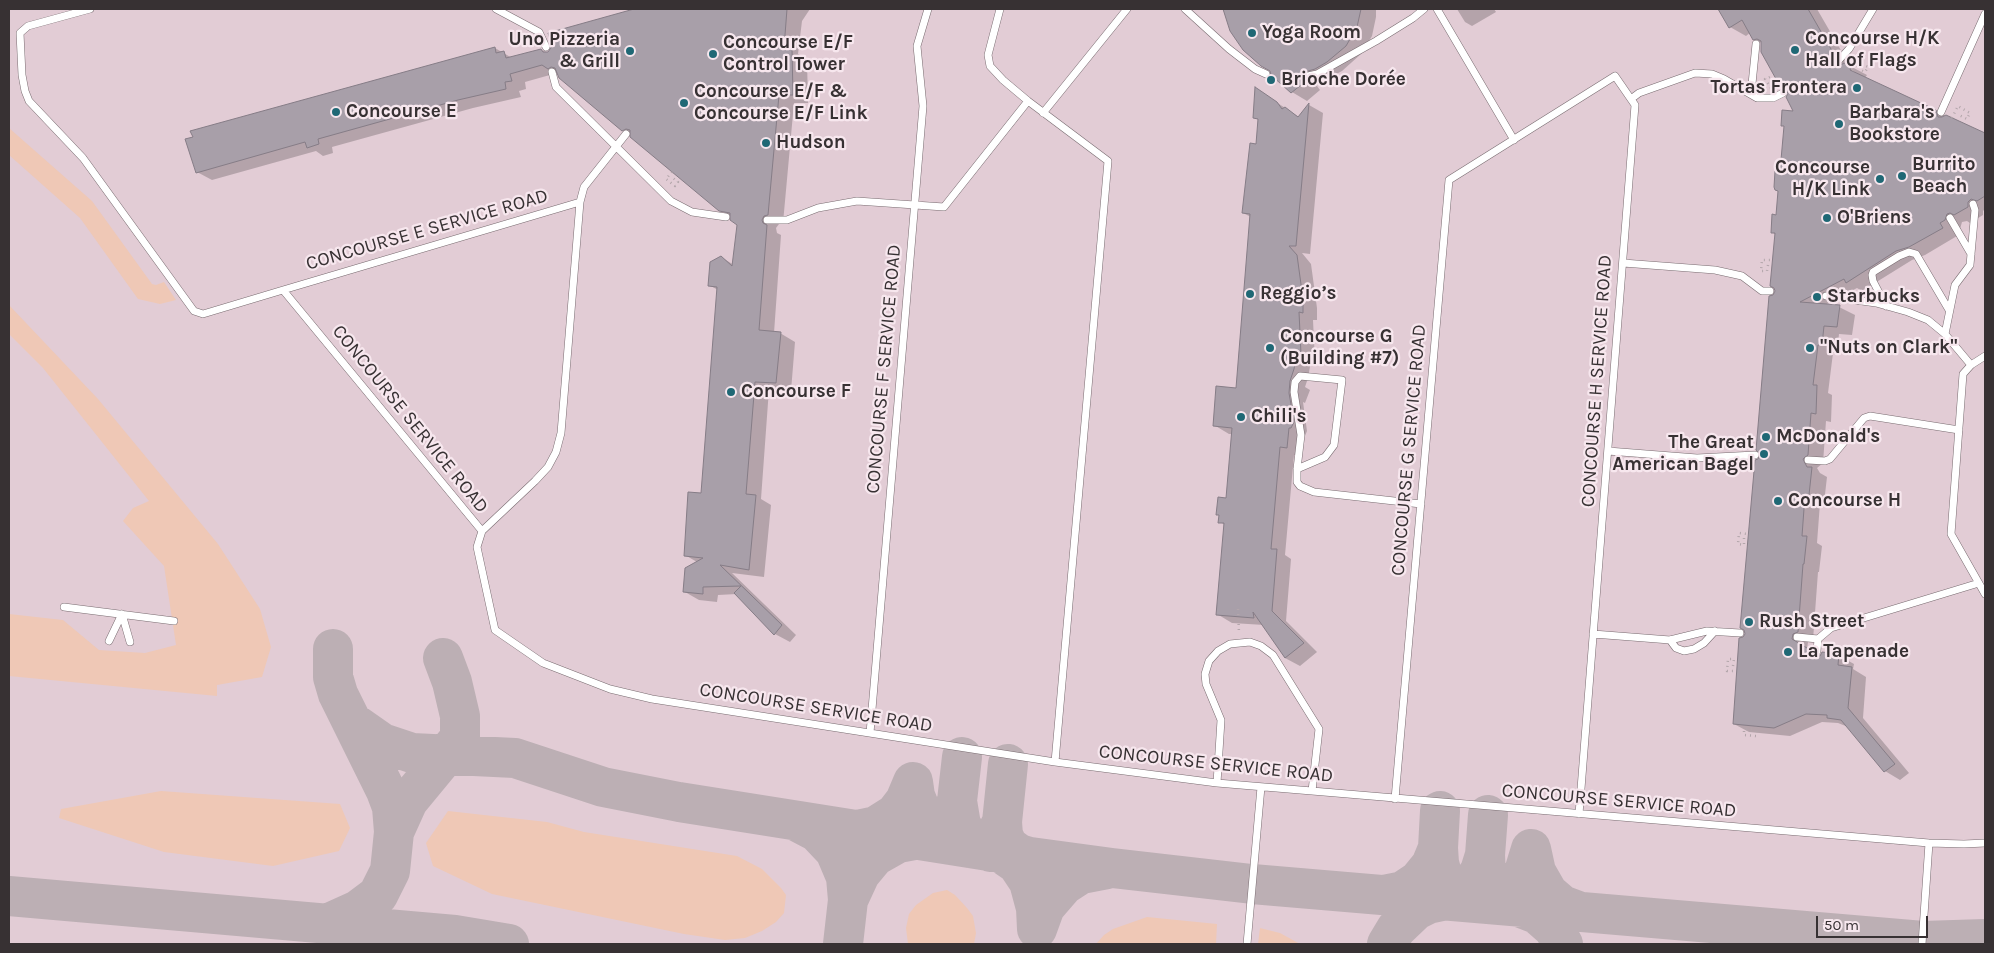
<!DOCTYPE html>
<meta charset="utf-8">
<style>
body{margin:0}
#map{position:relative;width:1994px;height:953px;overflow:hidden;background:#eadae0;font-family:Karla,sans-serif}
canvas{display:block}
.frame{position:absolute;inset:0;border:10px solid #373133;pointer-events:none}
.scale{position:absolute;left:1816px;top:916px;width:112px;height:22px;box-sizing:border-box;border:2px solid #373133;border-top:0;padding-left:6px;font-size:15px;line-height:18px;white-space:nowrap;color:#373133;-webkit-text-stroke:4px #f7e7ee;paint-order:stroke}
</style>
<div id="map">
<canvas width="1994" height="953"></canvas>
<div class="frame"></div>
<div class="scale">50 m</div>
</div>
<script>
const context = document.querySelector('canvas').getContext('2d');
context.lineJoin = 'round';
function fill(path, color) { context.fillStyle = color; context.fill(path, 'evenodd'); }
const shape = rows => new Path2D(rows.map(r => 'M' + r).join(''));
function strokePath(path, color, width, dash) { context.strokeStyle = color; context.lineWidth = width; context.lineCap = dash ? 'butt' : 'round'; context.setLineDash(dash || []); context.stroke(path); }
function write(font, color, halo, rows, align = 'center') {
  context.font = font + ' Karla,sans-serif'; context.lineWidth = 4.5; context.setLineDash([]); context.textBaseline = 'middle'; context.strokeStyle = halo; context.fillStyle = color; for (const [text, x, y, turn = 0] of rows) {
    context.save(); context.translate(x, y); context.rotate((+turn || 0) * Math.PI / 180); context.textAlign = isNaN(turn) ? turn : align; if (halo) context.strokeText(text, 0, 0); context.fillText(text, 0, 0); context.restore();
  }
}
const built = shape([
 [9,9,1985,9,1985,944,9,944]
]);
const green = shape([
 [9,128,92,201,152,284,156,285,164,282,176,300,160,304,138,299,80,218,9,155],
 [9,305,98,399,218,544,260,609,271,647,262,677,217,685,217,696,9,676,9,614,63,620,99,650,145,653,176,645,164,566,123,521,133,508,149,501,43,368,9,334],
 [161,791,340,804,350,828,339,851,273,866,164,852,59,818,61,809],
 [448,811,547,822,584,832,737,856,762,869,781,888,786,895,784,913,776,922,762,931,745,938,725,940,684,934,492,894,433,866,426,843],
 [947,890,955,895,967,908,973,916,976,933,974,944,908,944,906,928,909,914,916,905,933,893],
 [1147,917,1217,924,1216,944,1096,944,1104,935,1113,929],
 [1260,928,1280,933,1300,944,1258,944]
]);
const shadow = shape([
 [639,9,810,9,802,21,798,54,807,59,808,103,794,103,783,223,779,224,776,228,777,233,781,235,774,333,780,333,795,342,791,391,769,389,761,499,771,505,764,577,732,573,796,635,790,642,775,634,737,594,718,595,717,602,699,600,685,592,697,562,685,555,702,494,718,290,709,285,721,257,734,265,738,224,731,216,720,210,557,73,525,82,526,89,519,91,521,97,473,108,332,147,333,153,323,156,316,151,212,180,197,172,495,48,512,58,541,50,548,53,554,46,550,33],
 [1226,9,1376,9,1376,17,1372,36,1361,54,1342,71,1331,77,1320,80,1317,86,1320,90,1307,101,1292,92,1272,75,1271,70,1226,13],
 [1457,9,1494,9,1496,12,1472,26,1465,22],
 [1720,9,1817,9,1850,66,1867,75,1865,78,1985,135,1985,209,1983,211,1983,215,1970,223,1967,221,1962,222,1960,229,1954,232,1957,236,1925,255,1912,260,1862,291,1857,288,1825,305,1839,307,1855,315,1852,335,1839,334,1837,353,1833,353,1828,393,1832,395,1831,422,1826,421,1823,463,1817,468,1820,473,1827,477,1824,503,1820,503,1817,543,1822,546,1819,572,1818,572,1813,640,1808,642,1807,649,1820,657,1838,655,1854,664,1853,669,1866,677,1863,718,1909,773,1900,780,1885,771,1848,727,1838,723,1822,722,1790,736,1749,732,1734,724,1747,634,1777,292,1776,235,1772,232,1777,216,1781,172,1796,112,1789,91,1782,87,1762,43,1754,39,1751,32,1746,36,1730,27],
 [1256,89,1299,117,1309,105,1323,113,1310,254,1302,253,1311,264,1317,308,1317,320,1313,320,1315,361,1311,361,1308,378,1305,387,1310,390,1305,403,1303,402,1307,431,1305,436,1303,436,1301,455,1294,455,1285,555,1291,559,1286,621,1317,652,1300,666,1285,658,1264,625,1232,623,1217,614,1225,525,1220,522,1227,499,1233,434,1229,434,1214,425,1237,389,1251,217,1243,213,1257,145,1259,120,1254,117]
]);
const taxiway = shape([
 [352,722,382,743,412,753,515,758,603,787,679,802,1001,853,1112,868,1252,884,1923,941,1985,939],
 [957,801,962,757],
 [796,821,817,832,835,851,846,877,848,900,860,874,875,856,898,843,930,837,937,833,947,825,957,801,961,825,971,840,991,852],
 [1002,822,1008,764],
 [857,830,876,826,895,814,905,801,913,782,915,796,921,811,937,833,948,841,969,848,981,846,987,843,996,834,1002,822,1003,835,1008,846,1019,854,1029,857],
 [394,832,408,801,460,738,460,716,452,682,443,658],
 [1438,848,1440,811],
 [1001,853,1017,864,1029,882,1036,908,1037,929,1045,907,1064,885,1081,874,1107,869],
 [1485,855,1488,815],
 [1383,895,1403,891,1418,881,1431,865,1438,848,1439,863,1443,878,1450,891,1457,897,1468,902],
 [9,896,455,935,509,944],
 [1483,903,1497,899,1510,890,1524,872,1531,849,1536,872,1548,893,1562,905,1578,911],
 [327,924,358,910,378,895,390,871,394,832,392,807,386,791,338,694,333,677,333,649],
 [843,944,848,900],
 [1387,944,1396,929,1416,910,1428,904,1447,900,1461,894,1473,882,1480,871,1485,855,1486,875,1492,890,1506,902,1537,914,1553,928,1563,944]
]);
const building = shape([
 [634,9,787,9,784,48,792,49,793,95,779,95,768,215,764,216,762,220,763,223,767,225,759,330,781,332,776,383,755,382,746,494,756,495,749,570,720,565,782,625,774,635,734,593,741,586,703,587,703,594,683,592,685,568,703,558,684,556,688,492,701,493,717,287,708,286,710,262,721,256,732,266,737,225,730,220,730,213,719,211,630,137,630,130,626,129,622,131,559,78,555,68,551,67,548,69,542,65,510,74,512,81,505,82,506,89,458,100,318,139,319,144,307,148,305,142,196,173,185,139,193,137,190,131,495,47,496,53,504,51,506,58,541,49,543,52,548,52,552,46,548,33,634,9],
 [1223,9,1361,9,1357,27,1346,46,1327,62,1315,69,1305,72,1303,77,1306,81,1291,93,1271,75,1270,71,1261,66,1243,50,1230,31,1223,9],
 [1718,9,1808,9,1835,56,1833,60,1835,65,1839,66,1844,63,1852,66,1850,70,1936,110,1938,117,1942,117,1946,115,1985,133,1985,196,1977,201,1971,199,1968,202,1968,207,1954,215,1950,213,1947,214,1945,220,1940,223,1943,228,1909,247,1896,251,1846,283,1844,279,1800,302,1840,305,1837,327,1824,326,1822,345,1818,345,1813,385,1817,385,1816,414,1811,413,1808,455,1803,459,1807,467,1812,467,1809,495,1805,495,1802,536,1807,536,1804,564,1803,564,1798,632,1793,634,1792,639,1812,651,1816,656,1820,656,1822,652,1839,654,1838,665,1852,667,1848,708,1895,764,1884,772,1841,720,1827,718,1827,715,1806,714,1774,728,1733,724,1739,638,1743,637,1745,634,1744,630,1740,628,1755,460,1758,459,1760,455,1756,450,1769,296,1773,295,1775,291,1774,288,1770,286,1775,233,1771,233,1772,214,1776,215,1778,191,1775,190,1774,187,1775,171,1780,171,1784,126,1781,126,1782,110,1793,111,1786,97,1788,94,1787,90,1781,88,1761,52,1761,41,1757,39,1753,40,1742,20,1729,28,1718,9],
 [1255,87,1277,102,1282,109,1285,107,1298,117,1309,103,1296,246,1289,246,1297,255,1303,299,1303,313,1299,312,1301,354,1297,354,1294,369,1290,381,1289,393,1294,422,1291,428,1289,428,1287,448,1280,447,1271,549,1277,549,1272,611,1304,643,1285,658,1253,612,1254,618,1216,615,1224,523,1218,523,1219,515,1216,515,1218,497,1226,498,1232,428,1213,426,1216,386,1236,388,1250,214,1242,213,1250,143,1256,144,1258,119,1253,118,1255,87]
]);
const path = shape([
 [1853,71,1857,62,1868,67,1865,72,1859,69],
 [1771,88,1765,79,1770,77,1774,82],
 [1952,118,1958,106,1970,113,1967,119,1959,115],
 [672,172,666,179,675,186,678,182,673,178],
 [1768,265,1767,271,1761,271,1762,260,1773,260],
 [1809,443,1820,444,1820,432,1814,432,1814,438],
 [1744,538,1744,545,1738,544,1739,533,1748,534],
 [1238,609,1239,633],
 [1733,666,1734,659,1728,659,1727,671,1736,671],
 [1752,729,1744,729,1744,735,1756,736,1757,727]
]);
const lane = shape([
 [90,9,28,26,20,33,22,75,25,91,29,101,83,158,194,311,203,314,283,290,482,531],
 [496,9,539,32,546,47],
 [1000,9,988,55,990,66,1003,80,1028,101,1108,161,1055,762],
 [1185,9,1229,49,1255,69,1266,74],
 [1437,9,1514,140],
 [1838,61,1849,49,1873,9],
 [552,72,556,87,671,201,692,212,726,217],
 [1308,76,1317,74,1376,41,1413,18,1424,9],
 [1751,94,1756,44],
 [1631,99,1639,93,1695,73,1712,74,1724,79,1757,98,1773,98,1783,93],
 [1941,112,1985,14],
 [1043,113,1127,9],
 [1950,218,1971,254],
 [767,220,787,220,818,208,857,201,944,207,1028,101],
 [1623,263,1715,270,1742,276,1762,291,1770,291],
 [283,290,580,202],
 [1826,296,1876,303,1908,312,1928,320,1945,334,1971,365],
 [1886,306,1873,281,1872,275,1873,272,1899,256,1909,252,1916,254,1949,310],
 [1945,334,1955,285,1970,265,1975,210,1973,204],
 [1985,356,1971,365,1963,374,1951,534,1985,594],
 [1608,451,1697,458,1755,455],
 [1808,460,1825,461,1830,459,1864,418,1870,416,1959,430],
 [1297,469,1325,457,1334,445,1342,380,1300,376,1295,382,1294,392,1301,435,1297,469,1297,482,1300,486,1314,492,1421,504],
 [482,531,477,547,495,630,543,663,610,689,652,699,1055,762,1217,783,1929,843,1964,844,1985,843],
 [482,531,535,481,548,467,556,452,561,433,580,202,584,187,626,134],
 [64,607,174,621],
 [122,614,130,642],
 [1593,634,1670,640,1707,631,1740,633],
 [1797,637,1818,639,1831,628,1979,583],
 [1670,640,1676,648,1684,651,1694,649,1704,643,1715,631],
 [109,641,122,614],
 [1817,651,1818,639],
 [870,733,923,106,917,46,928,9],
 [1217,783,1221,720,1206,684,1205,674,1209,661,1218,651,1230,644,1250,642,1261,646,1273,655,1319,729,1312,791],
 [1395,799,1449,180,1615,76,1635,105,1579,814],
 [1247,944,1261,787],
 [1922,944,1929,843]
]);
const markers = [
 [1252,33,5,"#1f6875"],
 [1795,50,5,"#1f6875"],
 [630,51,5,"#1f6875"],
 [713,54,5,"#1f6875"],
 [1271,80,5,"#1f6875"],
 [1857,88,5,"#1f6875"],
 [684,103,5,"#1f6875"],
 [336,112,5,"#1f6875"],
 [1839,124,5,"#1f6875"],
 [766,143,5,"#1f6875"],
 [1902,176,5,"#1f6875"],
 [1880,179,5,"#1f6875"],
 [1827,218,5,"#1f6875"],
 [1250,294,5,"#1f6875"],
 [1817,297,5,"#1f6875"],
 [1270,348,5,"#1f6875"],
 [1810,348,5,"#1f6875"],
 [731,392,5,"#1f6875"],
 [1241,417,5,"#1f6875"],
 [1766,437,5,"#1f6875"],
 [1764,454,5,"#1f6875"],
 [1778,501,5,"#1f6875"],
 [1749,622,5,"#1f6875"],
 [1788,652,5,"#1f6875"]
];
const poiNames = [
 ["Yoga Room",1262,33],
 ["Concourse H/K",1805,39],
 ["Hall of Flags",1805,61],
 ["Uno Pizzeria",620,40,"right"],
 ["& Grill",620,62,"right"],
 ["Concourse E/F",723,43],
 ["Control Tower",723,65],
 ["Brioche Dorée",1281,80],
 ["Tortas Frontera",1847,88,"right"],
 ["Concourse E/F &",694,92],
 ["Concourse E/F Link",694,114],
 ["Concourse E",346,112],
 ["Barbara's",1849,113],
 ["Bookstore",1849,135],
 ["Hudson",776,143],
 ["Burrito",1912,165],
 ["Beach",1912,187],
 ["Concourse",1870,168,"right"],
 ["H/K Link",1870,190,"right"],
 ["O'Briens",1837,218],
 ["Reggio’s",1260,294],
 ["Starbucks",1827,297],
 ["Concourse G",1280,337],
 ["(Building #7)",1280,359],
 ["\"Nuts on Clark\"",1820,348],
 ["Concourse F",741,392],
 ["Chili's",1251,417],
 ["McDonald's",1776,437],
 ["The Great",1754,443,"right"],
 ["American Bagel",1754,465,"right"],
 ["Concourse H",1788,501],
 ["Rush Street",1759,622],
 ["La Tapenade",1798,652]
];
const streetNames = [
 ["CONCOURSE E SERVICE ROAD",427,230,-16],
 ["CONCOURSE F SERVICE ROAD",884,369,-85],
 ["CONCOURSE H SERVICE ROAD",1597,381,-86],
 ["CONCOURSE SERVICE ROAD",410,419,51],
 ["CONCOURSE G SERVICE ROAD",1409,450,-85],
 ["CONCOURSE SERVICE ROAD",816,708,9],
 ["CONCOURSE SERVICE ROAD",1216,764,6],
 ["CONCOURSE SERVICE ROAD",1619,801,5]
];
fill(built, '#e2ccd5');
fill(green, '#efc8b6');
fill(shadow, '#0003');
strokePath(taxiway, '#bcafb4', 40);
fill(building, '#a89fa9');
strokePath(building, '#867d87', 1);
strokePath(lane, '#796c71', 8);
strokePath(path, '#b3a6ab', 2.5, [1, 4]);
strokePath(lane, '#fff', 7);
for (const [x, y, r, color] of markers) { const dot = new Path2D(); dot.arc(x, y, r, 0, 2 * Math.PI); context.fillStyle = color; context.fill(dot); strokePath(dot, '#f7e7ee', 2); }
write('bold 19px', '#373133', '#f7e7ee', poiNames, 'left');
write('19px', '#373133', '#f7e7ee', streetNames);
</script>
